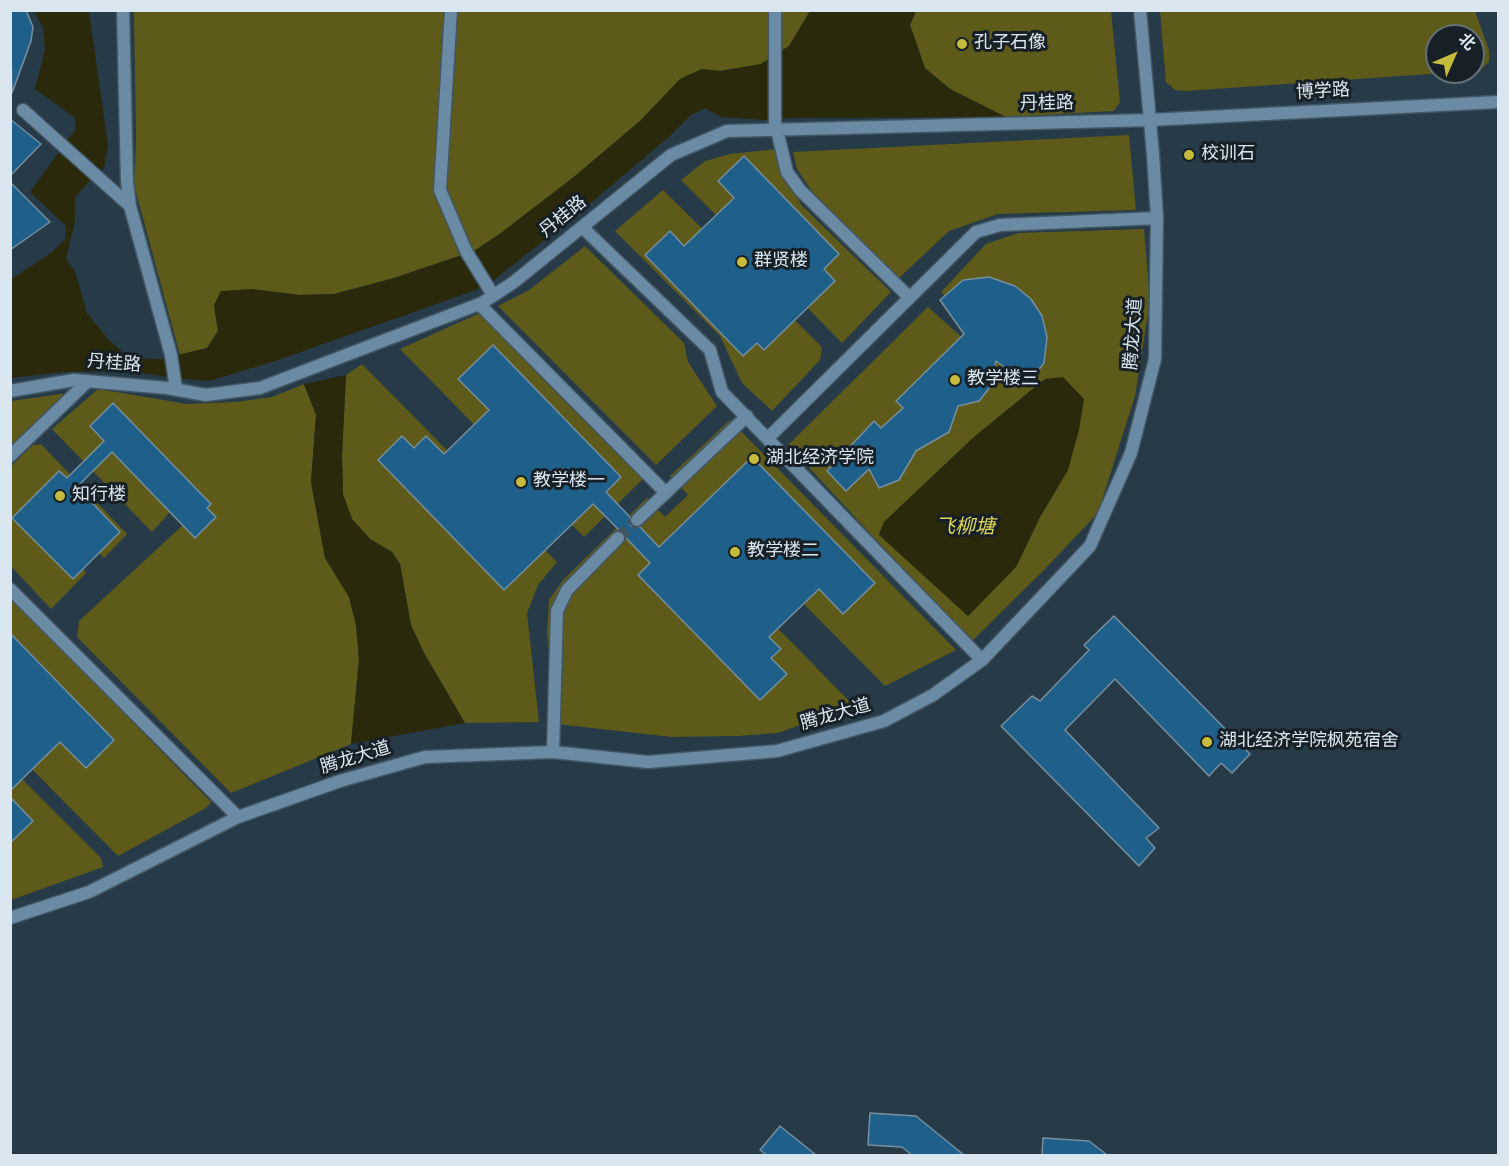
<!DOCTYPE html>
<meta charset="utf-8">
<style>
body{margin:0}
#map{position:relative;width:1509px;height:1166px;overflow:hidden;background:#263a48;font-family:Overpass,"Noto Sans SC",sans-serif}
canvas{display:block}
.frame{position:absolute;inset:0;border:12px solid #dbe7f0;pointer-events:none}
.north{position:absolute;left:1425px;top:24px;width:60px;height:60px;box-sizing:border-box;background:#172026;border:2px solid #657077;border-radius:50%;rotate:45deg;font-size:16px;font-weight:700;line-height:24px;text-align:center;color:#dbe7f0}
.north::after{content:'';display:block;margin:auto;width:21px;height:27px;background:#c5bc3d;clip-path:polygon(50% 0,100% 100%,50% 72%,0 100%)}
</style>
<div id="map">
<canvas width="1509" height="1166"></canvas>
<div class="frame"></div>
<div class="north">北</div>
</div>
<script>
const context = document.querySelector('canvas').getContext('2d');
context.lineJoin = 'round';
function fill(path, color) { context.fillStyle = color; context.fill(path, 'evenodd'); }
const shape = rows => new Path2D(rows.map(r => 'M' + r).join(''));
function strokePath(path, color, width, dash) { context.strokeStyle = color; context.lineWidth = width; context.lineCap = dash ? 'butt' : 'round'; context.setLineDash(dash || []); context.stroke(path); }
function write(font, color, halo, rows, align = 'center') {
  context.font = font + ' Overpass,"Noto Sans SC",sans-serif'; context.lineWidth = 6; context.setLineDash([]); context.textBaseline = 'middle'; context.strokeStyle = halo; context.fillStyle = color; for (const [text, x, y, turn = 0] of rows) {
    context.save(); context.translate(x, y); context.rotate((+turn || 0) * Math.PI / 180); context.textAlign = isNaN(turn) ? turn : align; if (halo) context.strokeText(text, 0, 0); context.fillText(text, 0, 0); context.restore();
  }
}
const green = shape([
 [134,11,810,11,789,46,761,64,720,71,702,69,680,79,640,121,575,176,501,233,474,251,394,278,334,294,301,295,214,305,218,331,207,348,180,355,134,185,136,142],
 [916,11,1111,11,1120,102,1114,111,1006,117,950,89,925,68,910,25],
 [1160,11,1475,11,1489,50,1489,62,1479,71,1473,71,1473,36,1437,36,1437,72,1458,72,1186,91,1175,90,1166,82],
 [1129,135,1136,210,998,214,949,231,899,278,813,193,797,169,793,152],
 [777,149,784,175,802,206,891,292,842,343,681,180,705,161,730,154],
 [663,190,822,347,820,360,772,411,742,383,720,336,615,231],
 [1144,229,1150,301,1135,396,1098,513,1045,569,971,642,788,445,928,307,966,341,977,330,941,292,986,244,1018,233],
 [1045,379,1068,470,1040,517,1016,567,968,616,879,534,884,522,974,437],
 [585,246,684,343,688,362,717,406,656,465,498,306,529,290],
 [480,313,644,478,584,537,400,349],
 [362,364,557,562,538,585,527,613,539,722,465,723,424,653,411,625,400,564,392,552,370,539,352,519,343,495,342,455,346,375],
 [304,384,316,415,311,482,325,558,349,597,356,625,359,659,351,744,231,793,77,637,79,621,183,525,170,512,152,532,52,429,98,389,187,404,235,402,272,397],
 [68,393,11,447,11,401],
 [730,420,956,650,885,686,782,582,758,608,854,706,778,733,738,736,672,737,556,724,547,633,549,600,563,580,647,498,665,517,688,495,670,476],
 [41,444,127,534,104,558,99,553,83,569,86,573,51,609,11,566,11,466,33,445],
 [10,597,211,802,206,808,118,856,11,748],
 [10,767,101,858,103,867,11,900]
]);
const water = shape([
 [34,11,89,11,108,145,104,168,96,174,75,197,75,221,66,259,75,271,87,313,108,339,129,358,160,359,207,348,218,331,214,305,221,291,252,289,301,295,334,294,394,278,474,251,501,233,575,176,640,121,680,79,702,69,720,71,761,64,789,46,810,11,916,11,910,25,925,68,950,89,1006,117,798,118,766,120,721,117,705,108,691,115,670,136,587,206,490,283,476,290,278,360,210,381,172,378,130,371,64,372,11,378,10,280,51,253,65,239,66,226,30,192,75,130,75,118,35,89,45,50,43,28],
 [346,375,342,455,343,494,352,519,370,539,392,552,400,564,411,625,424,653,465,723,351,744,359,659,356,625,349,597,325,558,311,482,316,415,304,384],
 [1063,377,1084,399,1079,430,1068,470,1040,517,1016,567,968,616,879,535,884,522,974,437,1045,379]
]);
const building = shape([
 [10,10,26,10,33,27,31,41,12,93,10,10],
 [10,119,41,144,10,176,10,119],
 [744,156,839,254,824,269,835,281,764,350,757,343,743,356,645,255,670,231,684,246,734,198,718,181,744,156],
 [10,182,50,222,10,250,10,182],
 [989,277,1015,286,1031,299,1042,316,1047,337,1044,363,1028,384,996,361,991,386,979,401,958,406,949,432,916,451,899,480,879,488,869,469,846,491,827,471,874,421,881,428,903,408,896,401,964,334,940,300,963,280,989,277],
 [493,345,621,477,606,492,630,517,629,521,631,526,640,527,659,547,752,457,875,583,843,614,819,589,769,637,781,649,771,658,787,674,760,700,638,575,650,563,626,538,624,533,619,530,593,504,504,590,378,460,402,436,414,448,426,436,444,454,489,410,458,379,493,345],
 [113,403,211,504,207,508,216,517,195,538,112,452,77,487,120,532,73,579,12,518,59,471,67,478,104,441,90,426,113,403],
 [1114,616,1250,754,1232,773,1221,763,1209,776,1115,679,1065,730,1159,828,1146,838,1155,848,1139,866,1001,726,1032,696,1040,701,1089,650,1084,645,1114,616],
 [10,633,114,740,86,768,60,742,10,791,10,633],
 [10,797,33,821,10,843,10,797],
 [870,1113,916,1116,964,1155,912,1155,902,1147,868,1145,870,1113],
 [780,1126,816,1155,767,1155,760,1150,780,1126],
 [1043,1138,1089,1141,1107,1155,1042,1155,1043,1138]
]);
const minorTunnel = shape([
 [618,538,637,520]
]);
const minor = shape([
 [123,10,127,182,130,206,171,355,176,389],
 [451,10,440,190,466,251,493,295],
 [775,10,775,122,787,172,800,190,909,297],
 [23,110,130,206],
 [582,227,710,350,722,392,982,660],
 [479,304,666,493],
 [10,391,74,380,167,388,206,395,260,388,482,303,514,282,671,155,727,131,1150,120,1498,102],
 [768,438,976,232,1000,225,1157,218],
 [10,456,88,381],
 [637,520,747,416],
 [10,589,238,817],
 [553,752,557,611,567,590,618,538],
 [10,918,89,892,238,817,340,781,425,757,553,752,648,762,777,751,884,721,933,695,982,660,1090,546,1131,453,1155,359,1157,218,1153,154,1140,10]
]);
const markers = [
 [962,44,6,"#c5bc3d"],
 [1189,155,6,"#c5bc3d"],
 [742,262,6,"#c5bc3d"],
 [955,380,6,"#c5bc3d"],
 [754,459,6,"#c5bc3d"],
 [521,482,6,"#c5bc3d"],
 [60,496,6,"#c5bc3d"],
 [735,552,6,"#c5bc3d"],
 [1207,742,6,"#c5bc3d"]
];
const poiNames = [
 ["孔子石像",974,44],
 ["校训石",1201,155],
 ["群贤楼",754,262],
 ["教学楼三",967,380],
 ["湖北经济学院",766,459],
 ["教学楼一",533,482],
 ["知行楼",72,496],
 ["教学楼二",747,552],
 ["湖北经济学院枫苑宿舍",1219,742]
];
const streetNames = [
 ["博学路",1323,93,-3],
 ["丹桂路",1047,105,-1],
 ["丹桂路",564,218,-39],
 ["腾龙大道",1135,334,-86],
 ["丹桂路",114,365,5],
 ["腾龙大道",836,716,-16],
 ["腾龙大道",356,759,-17]
];
const waterNames = [
 ["飞柳塘",965,529]
];
fill(green, '#5e5a1a');
fill(water, '#2b290b');
fill(building, '#1e6089');
strokePath(building, '#788f9f', 1.5);
strokePath(minorTunnel, '#415461', 12, [12, 6]);
strokePath(minor, '#435663', 15);
strokePath(minor, '#6a8ba3', 12);
for (const [x, y, r, color] of markers) { const dot = new Path2D(); dot.arc(x, y, r, 0, 2 * Math.PI); context.fillStyle = color; context.fill(dot); strokePath(dot, '#172026', 2); }
write('18px', '#dbe7f0', '#172026', poiNames, 'left');
write('18px', '#dbe7f0', '#172026', streetNames);
write('italic 20px', '#dfd75a', '#172026', waterNames);
</script>
